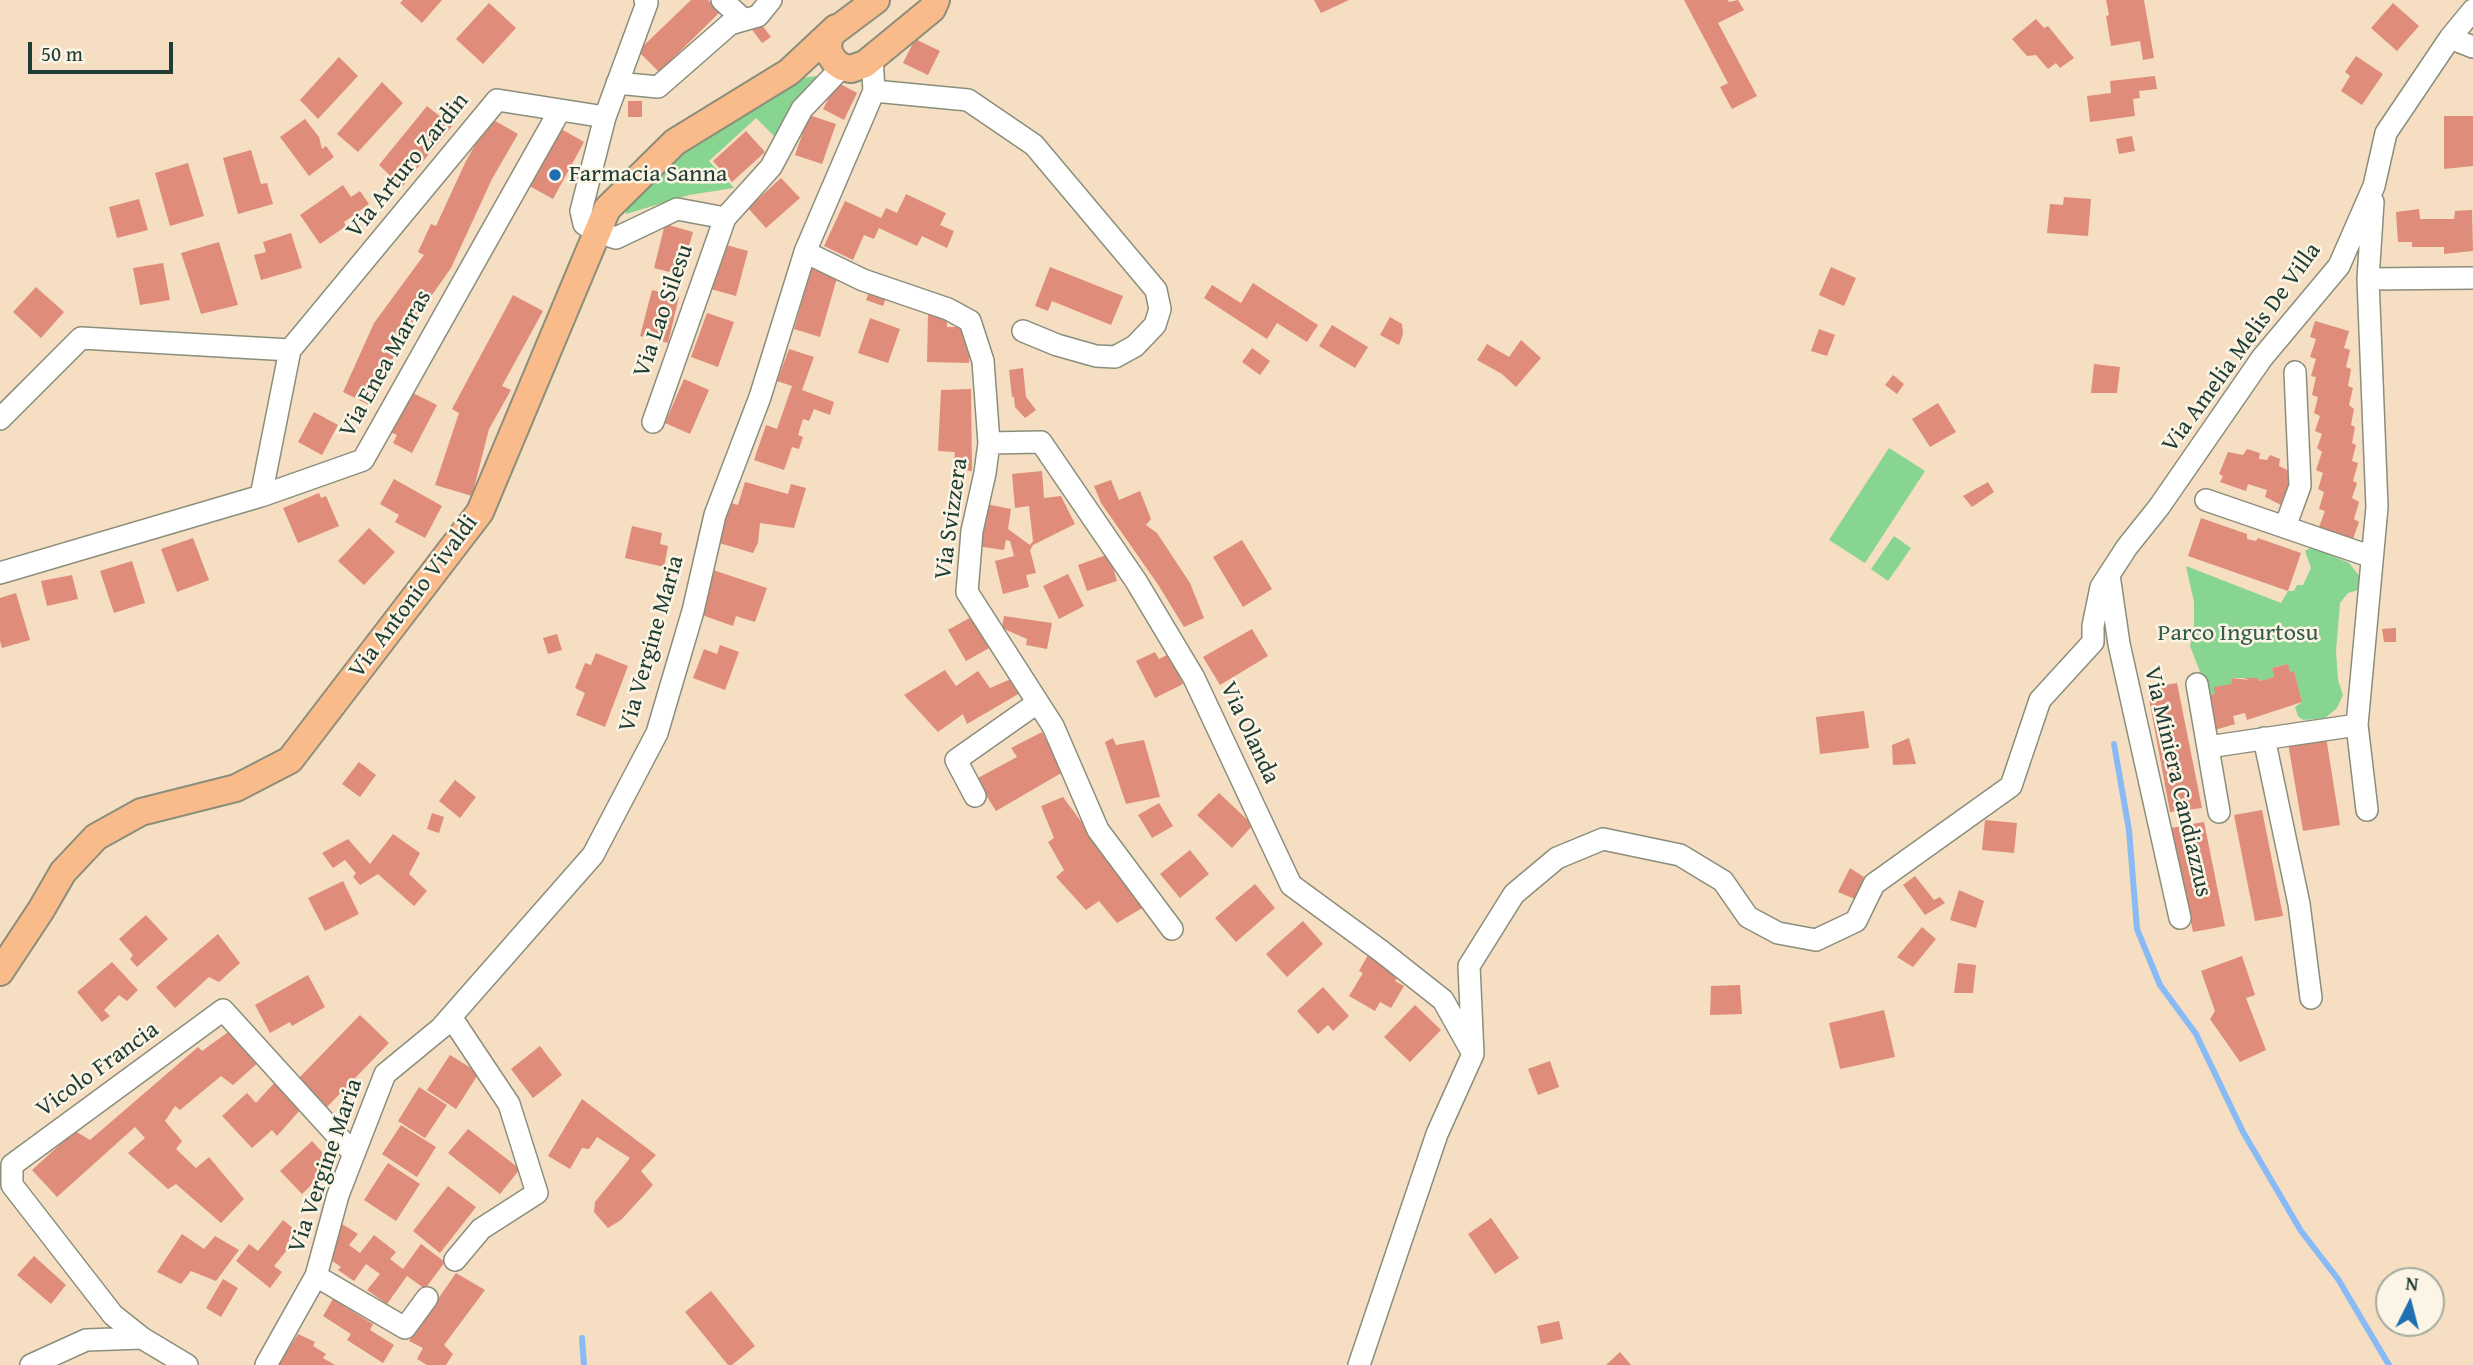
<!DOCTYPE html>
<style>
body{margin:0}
#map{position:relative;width:2473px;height:1365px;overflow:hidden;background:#f5dec2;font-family:"Gentium Book Plus",serif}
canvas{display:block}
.north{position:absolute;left:2375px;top:1267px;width:70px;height:70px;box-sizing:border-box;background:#fcf5e5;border:2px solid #a4ab9e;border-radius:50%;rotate:6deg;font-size:19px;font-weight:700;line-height:28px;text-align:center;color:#1f3d34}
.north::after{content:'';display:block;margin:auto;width:24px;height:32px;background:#1f6fb2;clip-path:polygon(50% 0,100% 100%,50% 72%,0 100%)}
.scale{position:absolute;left:28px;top:42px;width:145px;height:32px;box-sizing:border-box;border:4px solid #1f3d34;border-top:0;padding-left:9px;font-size:21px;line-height:24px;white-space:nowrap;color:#1f3d34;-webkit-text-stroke:5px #fcf5e5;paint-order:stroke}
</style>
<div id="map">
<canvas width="2473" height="1365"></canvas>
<div class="north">N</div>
<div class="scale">50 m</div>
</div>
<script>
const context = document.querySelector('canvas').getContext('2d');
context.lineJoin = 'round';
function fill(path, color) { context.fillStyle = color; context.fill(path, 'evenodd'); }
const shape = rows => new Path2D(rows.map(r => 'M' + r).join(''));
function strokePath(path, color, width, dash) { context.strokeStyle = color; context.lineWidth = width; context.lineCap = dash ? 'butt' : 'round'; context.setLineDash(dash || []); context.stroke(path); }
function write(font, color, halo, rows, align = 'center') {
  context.font = font + ' "Gentium Book Plus",serif'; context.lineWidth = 5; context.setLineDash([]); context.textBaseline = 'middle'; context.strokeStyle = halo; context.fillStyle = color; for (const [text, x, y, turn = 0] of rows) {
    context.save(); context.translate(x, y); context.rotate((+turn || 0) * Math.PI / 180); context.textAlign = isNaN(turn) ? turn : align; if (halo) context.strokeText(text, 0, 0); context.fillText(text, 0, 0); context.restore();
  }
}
const green = shape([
 [824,75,780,142,756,118,709,161,734,188,689,195,626,214,626,196,679,146,780,81],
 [1889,448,1925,471,1865,563,1829,540],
 [1894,536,1911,548,1888,581,1871,569],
 [2312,547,2349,563,2361,578,2358,590,2348,593,2340,603,2336,651,2338,680,2343,695,2337,708,2325,718,2303,720,2298,716,2295,707,2302,702,2294,672,2290,672,2287,664,2272,668,2274,677,2260,681,2257,678,2250,680,2244,678,2231,678,2232,684,2215,694,2209,695,2190,646,2194,628,2194,602,2186,566,2281,603,2288,591,2294,591,2297,585,2303,585,2311,568,2305,551]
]);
const stream = shape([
 [2114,744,2129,830,2137,929,2160,985,2196,1034,2243,1132,2301,1231,2338,1279,2389,1365],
 [582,1338,584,1365]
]);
const building = shape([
 [403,0,442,0,422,23,400,3],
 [691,0,708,0,720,12,659,72,638,51],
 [1314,0,1349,0,1321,13],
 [1684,0,1728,0,1729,2,1738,0,1744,10,1718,23,1757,96,1732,109,1720,87,1728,83],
 [2106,0,2144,0,2154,58,2143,60,2140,41,2111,46,2106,16,2109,15],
 [489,3,516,28,483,64,456,39],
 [2393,3,2419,26,2397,51,2371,28],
 [2036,19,2044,28,2048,26,2074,58,2060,68,2056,63,2048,69,2036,55,2027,56,2012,39],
 [759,21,771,37,762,43,750,27],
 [915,39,940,51,928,75,903,63],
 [2356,56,2383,74,2362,105,2341,91,2350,76,2345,72],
 [339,57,358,76,318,119,300,100],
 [2155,76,2157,89,2139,91,2140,98,2133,99,2135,116,2090,122,2087,96,2111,93,2110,81],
 [382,82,403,103,358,152,337,134],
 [837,82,857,93,844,120,823,109],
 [628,101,642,101,642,117,628,117],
 [427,106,452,126,402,187,379,165],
 [809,115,836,124,822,164,795,155],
 [2444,116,2473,116,2473,166,2444,169],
 [490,118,518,134,492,179,451,268,403,336,371,406,343,392,374,323,424,255,418,252,431,224,436,226,465,163],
 [305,119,319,137,322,149,326,146,334,157,309,176,280,137],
 [556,126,584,142,553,199,524,183],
 [746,131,765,152,732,182,713,161],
 [2132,136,2135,151,2119,154,2116,139],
 [251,150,261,184,267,183,273,204,238,214,223,158],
 [188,163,204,216,170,226,155,173],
 [781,178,800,198,766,228,748,208],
 [343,185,351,197,360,191,369,204,344,222,346,226,320,244,300,215],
 [906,194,946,213,940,225,954,231,947,248,922,236,917,246,879,228,874,239,864,235,853,260,824,246,845,201,881,218,886,208,897,213],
 [2064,197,2091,199,2088,236,2047,233,2050,204,2063,205],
 [139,199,148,230,117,238,109,207],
 [2419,209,2420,219,2454,219,2455,211,2472,210,2473,251,2444,254,2444,247,2412,247,2412,242,2398,242,2396,212],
 [665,224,693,232,681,275,654,268],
 [291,233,302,268,261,280,254,255,266,252,263,242],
 [219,242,238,305,201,314,181,253],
 [719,243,748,251,736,296,707,288],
 [163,263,170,300,140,305,133,268],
 [813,263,839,271,820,337,794,329],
 [1050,267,1123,296,1111,325,1052,301,1048,311,1035,306],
 [1831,267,1856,278,1844,306,1819,295],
 [1253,283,1318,325,1307,342,1277,323,1267,339,1204,298,1212,285,1241,303],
 [872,284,889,289,883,306,866,300],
 [36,287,64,312,41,338,13,312],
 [652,290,679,297,668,343,640,336],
 [513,295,543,311,502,386,511,390,489,429,472,496,435,485,459,413,452,409],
 [707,313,734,322,718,367,691,357],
 [928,314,947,314,947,327,970,327,969,363,927,362],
 [1390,317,1402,324,1403,334,1399,345,1380,335],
 [870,318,900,329,888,363,858,353],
 [2315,321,2349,331,2344,348,2350,350,2346,367,2351,369,2348,386,2353,388,2349,405,2354,409,2351,425,2355,427,2352,443,2356,445,2352,461,2358,463,2353,481,2357,483,2352,498,2359,502,2354,519,2359,522,2353,539,2319,527,2325,511,2319,509,2324,492,2318,489,2323,473,2316,470,2322,452,2317,448,2322,434,2315,431,2320,416,2314,413,2318,397,2312,395,2316,377,2311,376,2316,359,2310,357,2316,339,2310,337],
 [1332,325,1368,347,1355,368,1319,346],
 [1819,329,1835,335,1827,356,1811,351],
 [1521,340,1541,358,1516,387,1502,374,1477,360,1487,344,1509,357],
 [1252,348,1270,361,1260,375,1242,362],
 [789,349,814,357,802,390,834,402,830,415,814,409,809,421,803,419,798,435,803,437,799,449,792,447,784,470,754,460,766,425,777,429,792,386,777,381],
 [2094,364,2120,367,2117,393,2091,393],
 [1023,368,1026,397,1036,410,1025,418,1015,407,1014,397,1012,397,1009,370],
 [1893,375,1904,384,1897,394,1885,385],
 [684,379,709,390,690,434,665,423],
 [405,389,437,405,412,453,393,443,397,435,384,429],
 [971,389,972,471,953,469,955,452,938,451,941,390],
 [1938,403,1956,432,1930,447,1912,419],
 [314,412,338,425,322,455,298,442],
 [2247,449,2260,453,2259,459,2267,460,2270,455,2280,459,2279,466,2295,474,2285,507,2265,497,2267,490,2248,484,2246,491,2220,482,2223,476,2219,474,2228,452,2243,455],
 [1042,471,1044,498,1061,496,1075,524,1033,545,1030,550,1036,573,1026,575,1029,587,1003,594,995,561,1014,556,1010,541,1006,540,1004,550,983,547,978,549,986,504,1011,509,1008,529,1030,545,1033,541,1029,506,1015,508,1012,474],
 [394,479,442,506,425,538,395,522,399,515,380,504],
 [1111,480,1119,500,1140,491,1151,519,1146,525,1157,533,1190,583,1204,618,1184,627,1159,586,1101,503,1094,486],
 [745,482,788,494,791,484,806,488,794,528,760,523,758,543,753,553,716,542,728,502,738,505],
 [1988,482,1994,492,1972,507,1963,496],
 [319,493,321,498,326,496,339,526,298,543,283,508],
 [2201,518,2247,534,2247,539,2256,541,2258,538,2301,553,2288,591,2188,556],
 [632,526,662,533,660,544,668,546,664,567,625,558],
 [369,528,395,552,364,585,338,561],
 [193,538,209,580,177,592,161,549],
 [1242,540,1272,589,1243,607,1213,557],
 [1109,554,1117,581,1087,591,1078,565],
 [132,561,145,603,114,613,100,571],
 [710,569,767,588,755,622,736,616,733,626,702,615],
 [1068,574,1084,606,1059,619,1043,586],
 [72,575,78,599,47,606,41,581],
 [16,593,30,640,2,648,0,641,0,598],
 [973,616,991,647,966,661,948,630],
 [1004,616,1052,623,1047,649,1026,645,1027,639,1002,628],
 [2396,628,2396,642,2384,642,2382,629],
 [1252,629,1268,656,1220,685,1203,657],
 [557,634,562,650,548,654,543,638],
 [720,645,739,652,725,690,693,678,704,649,717,654],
 [1155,652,1159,659,1169,654,1183,684,1155,698,1136,661],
 [596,653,628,666,605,727,576,715,585,693,575,688,585,663,591,665],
 [2288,664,2290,672,2294,671,2302,702,2247,720,2245,713,2233,716,2235,724,2215,730,2209,695,2215,694,2214,687,2232,684,2231,678,2250,680,2244,678,2257,678,2260,681,2274,677,2272,668],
 [945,670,956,686,978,671,990,688,1011,679,1020,693,967,724,963,714,938,732,904,695],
 [2177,683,2202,808,2170,812,2147,688],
 [1864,711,1869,748,1820,754,1816,717],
 [1042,732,1063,772,996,811,976,779,1017,757,1011,748],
 [2326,737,2340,825,2303,831,2288,743],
 [1113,738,1116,745,1144,740,1160,797,1126,804,1105,742],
 [1909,738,1916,764,1893,765,1892,745],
 [359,762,376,775,360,797,342,784],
 [455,780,476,797,460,818,439,801],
 [1219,793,1253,825,1232,848,1197,815],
 [1063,797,1144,907,1117,923,1099,901,1086,910,1056,877,1064,870,1048,842,1054,838,1041,806],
 [1159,803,1173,826,1152,838,1138,815],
 [2262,810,2283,916,2255,921,2234,815],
 [432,813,444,817,439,833,427,829],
 [1985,820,2017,823,2014,853,1982,850],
 [2204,822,2225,926,2193,932,2171,828],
 [393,834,420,853,409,874,427,891,414,906,378,874,360,885,353,877,356,873,345,860,333,868,322,853,348,839,370,864],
 [1190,850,1209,874,1180,898,1160,874],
 [1850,868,1864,877,1855,899,1838,892],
 [1915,876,1934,900,1940,897,1945,903,1925,915,1903,885],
 [343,881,359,914,325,931,308,898],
 [1255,884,1275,908,1236,942,1215,918],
 [1959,890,1984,901,1976,928,1950,920],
 [146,915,168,939,137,967,130,959,133,955,119,939],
 [1303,921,1323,944,1287,977,1266,954],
 [1922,927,1936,939,1913,967,1897,957],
 [218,934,240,963,219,982,209,977,175,1008,156,987],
 [1368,955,1400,973,1395,981,1404,986,1391,1008,1380,1002,1375,1011,1349,996,1363,973,1359,971],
 [2242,956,2255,995,2246,998,2266,1050,2240,1062,2210,1019,2215,1011,2201,971],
 [112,962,138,990,127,1001,119,995,104,1010,110,1016,102,1022,77,992],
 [1958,963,1976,965,1973,993,1954,993],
 [308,975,325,1007,292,1026,290,1022,270,1033,255,1005],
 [1740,985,1742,1014,1710,1015,1711,986],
 [1323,987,1349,1016,1333,1031,1328,1025,1318,1034,1297,1011],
 [1415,1005,1441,1030,1410,1062,1384,1037],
 [1884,1010,1895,1057,1840,1069,1829,1023],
 [360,1015,389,1043,326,1108,297,1080],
 [231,1030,260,1061,233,1085,221,1076,180,1110,175,1106,165,1121,182,1141,176,1149,196,1168,209,1157,244,1199,221,1223,176,1184,168,1189,128,1153,145,1138,135,1127,57,1197,32,1170,75,1131,90,1140,198,1047,202,1051],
 [540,1046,562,1075,533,1098,511,1069],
 [450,1055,479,1073,456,1109,427,1090],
 [1550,1061,1559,1087,1538,1095,1528,1069],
 [275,1082,301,1109,277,1136,272,1130,252,1148,222,1116,247,1093,256,1103],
 [419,1087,447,1105,425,1138,398,1121],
 [582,1099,656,1155,641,1171,653,1185,621,1220,608,1228,594,1212,595,1202,630,1158,597,1137,589,1149,582,1148,570,1169,548,1156],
 [401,1125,436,1147,417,1177,382,1154],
 [468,1129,520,1169,500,1194,448,1153],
 [312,1141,333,1164,302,1194,280,1171],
 [388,1163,420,1184,396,1221,364,1200],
 [448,1186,476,1207,440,1253,413,1231],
 [1491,1218,1519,1258,1495,1274,1468,1234],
 [283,1220,300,1234,274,1266,282,1272,270,1288,236,1261,249,1244,258,1251],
 [342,1224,358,1234,349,1245,360,1253,374,1235,396,1252,390,1259,403,1269,421,1244,445,1262,425,1289,407,1276,387,1304,367,1290,380,1274,366,1264,354,1281,338,1270,341,1267,328,1258],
 [182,1234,204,1249,215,1236,239,1250,216,1281,191,1271,181,1284,157,1272],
 [34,1256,66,1285,51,1304,17,1275],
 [456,1273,485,1290,444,1345,453,1354,446,1365,427,1365,417,1359,423,1348,409,1341],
 [223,1279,238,1288,221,1317,206,1308],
 [711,1291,755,1346,732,1365,728,1365,685,1312],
 [333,1299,373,1324,370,1330,394,1345,383,1363,347,1340,351,1334,323,1316],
 [1559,1321,1563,1339,1541,1344,1537,1326],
 [298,1334,315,1342,313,1346,326,1354,323,1358,335,1365,278,1365],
 [1620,1352,1631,1365,1606,1365]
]);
const minor = shape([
 [645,0,647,3,605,117,581,211,584,224,597,232,616,238,677,209,725,218,653,422],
 [722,0,744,20],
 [2450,38,2473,47],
 [617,83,658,87,730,24,758,16,771,0],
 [874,91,968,100,1034,145,1156,290,1160,309,1155,325,1135,346,1115,357,1096,356,1057,345,1023,331],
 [725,218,771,167,802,109,842,67],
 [805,252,863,280,948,309,970,321,983,361,989,443,985,473,972,531,967,592,1053,726,1098,830,1172,929],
 [2368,279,2473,278],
 [290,350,497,100,605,117],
 [0,419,81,338,290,350,261,496],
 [989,443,1041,442,1136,581,1194,678,1291,885,1381,951,1443,1000,1471,1050],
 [2206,500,2372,557],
 [2285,527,2300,486,2295,372],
 [0,573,261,496,363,460,560,110],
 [2109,575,2119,644,2180,918],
 [2197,684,2219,812],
 [2264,738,2299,904,2311,998],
 [2208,747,2357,725],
 [975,796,956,760,1037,703],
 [2367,810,2357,725,2377,507,2368,279,2373,202],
 [451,1017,509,1104,537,1193,481,1229,455,1260],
 [316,1276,405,1328,427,1298],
 [31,1365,86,1340,142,1338],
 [187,1365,142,1338,113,1315,12,1185,12,1165,223,1010,354,1154],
 [266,1365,316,1276,338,1195,385,1074,441,1028,593,855,657,733,693,611,715,515,760,397,805,252,874,91,872,57],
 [1359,1365,1437,1134,1473,1054,1469,966,1514,894,1557,858,1603,839,1680,855,1723,881,1748,917,1778,933,1816,940,1856,921,1874,884,2011,786,2040,700,2093,642,2093,626,2101,587,2127,547,2159,507,2262,358,2339,266,2374,186,2386,133,2450,38,2473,10]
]);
const major = shape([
 [876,0,832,33,828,43,829,53,835,62,842,67,851,69,865,64,932,9,936,0],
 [0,972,41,910,63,872,96,837,141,812,236,788,290,760,480,512,607,209,675,142,789,72,836,28]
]);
const markers = [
 [555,175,7,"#1f6fb2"]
];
const streetNames = [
 ["Via Arturo Zardin",408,166,-51],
 ["Via Lao Silesu",664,311,-71],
 ["Via Amelia Melis De Villa",2242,348,-54],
 ["Via Enea Marras",386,364,-61],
 ["Via Svizzera",952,519,-82],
 ["Via Antonio Vivaldi",414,597,-53],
 ["Via Vergine Maria",652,644,-74],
 ["Via Olanda",1249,733,65],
 ["Via Miniera Candiazzus",2177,782,77],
 ["Vicolo Francia",98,1070,-36],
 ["Via Vergine Maria",326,1166,-71]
];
const poiNames = [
 ["Farmacia Sanna",569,175]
];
const parkNames = [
 ["Parco Ingurtosu",2238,634]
];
fill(green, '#88d491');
strokePath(stream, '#88baf5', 6);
fill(building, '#df8c7a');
strokePath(minor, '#8a8e7b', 24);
strokePath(major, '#8a8e7b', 30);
strokePath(minor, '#fff', 21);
strokePath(major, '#fabb8b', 26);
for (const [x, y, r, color] of markers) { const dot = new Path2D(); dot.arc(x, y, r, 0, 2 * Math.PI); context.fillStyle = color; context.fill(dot); strokePath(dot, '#fcf5e5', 2.5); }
write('24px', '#1f3d34', '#fcf5e5', streetNames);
write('24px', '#1f3d34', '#fcf5e5', poiNames, 'left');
write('24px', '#345b47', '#fcf5e5', parkNames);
</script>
